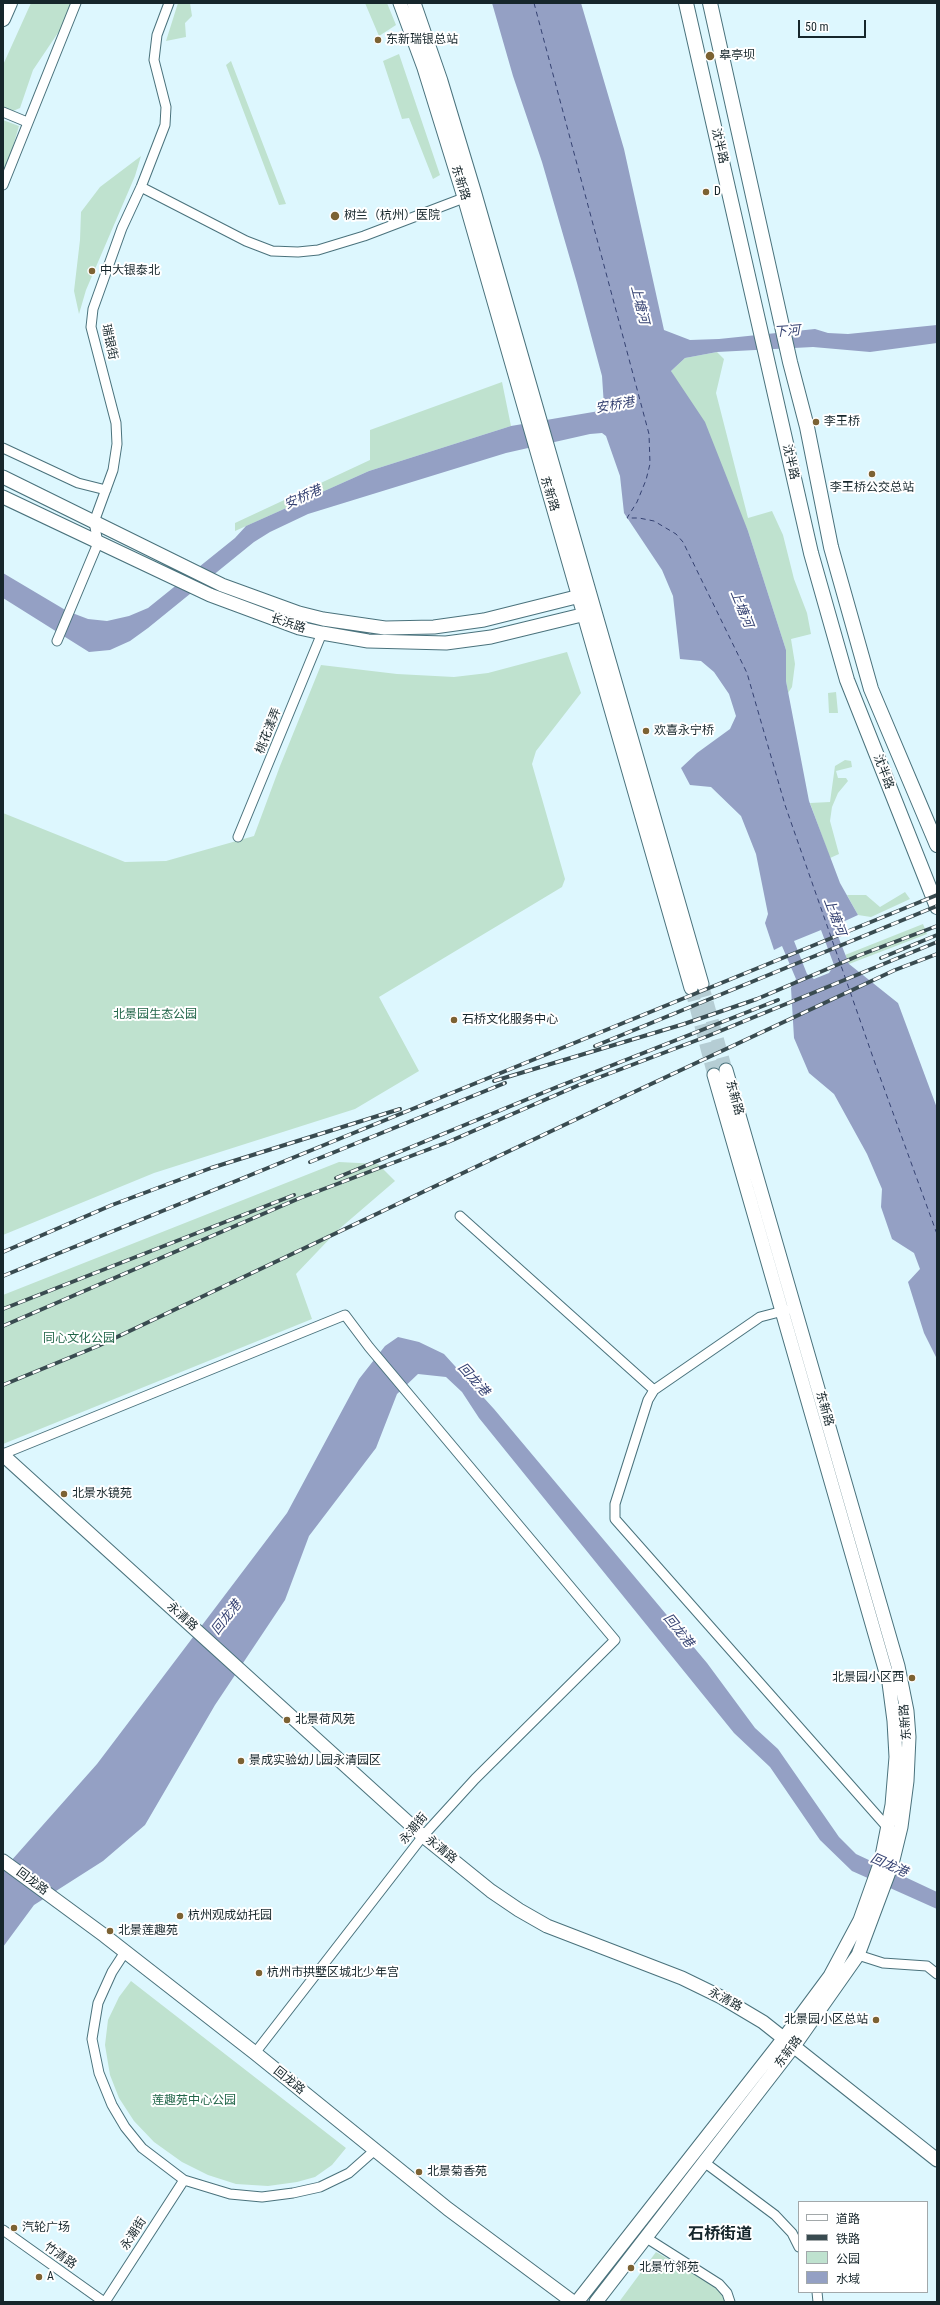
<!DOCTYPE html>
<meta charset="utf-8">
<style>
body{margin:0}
#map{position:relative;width:940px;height:2305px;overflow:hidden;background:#ddf7fe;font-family:"Roboto Condensed","Noto Sans SC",sans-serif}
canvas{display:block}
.frame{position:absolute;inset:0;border:4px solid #16262b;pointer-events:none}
.legend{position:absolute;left:798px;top:2201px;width:130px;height:92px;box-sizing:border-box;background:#fff;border:1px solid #a2a8aa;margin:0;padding:5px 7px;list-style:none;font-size:12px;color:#16262b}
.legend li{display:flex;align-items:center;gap:8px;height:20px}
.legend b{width:20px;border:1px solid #a2a8aa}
.scale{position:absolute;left:798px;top:20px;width:68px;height:18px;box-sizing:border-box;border:2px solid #16262b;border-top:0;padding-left:5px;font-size:12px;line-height:14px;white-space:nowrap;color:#16262b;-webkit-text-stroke:3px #fff;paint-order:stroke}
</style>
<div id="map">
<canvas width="940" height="2305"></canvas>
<div class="frame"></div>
<ul class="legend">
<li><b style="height:5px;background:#fff"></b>道路</li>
<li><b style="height:5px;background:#394b50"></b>铁路</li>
<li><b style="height:11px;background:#bfe2cf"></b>公园</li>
<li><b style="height:11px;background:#94a0c4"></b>水域</li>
</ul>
<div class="scale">50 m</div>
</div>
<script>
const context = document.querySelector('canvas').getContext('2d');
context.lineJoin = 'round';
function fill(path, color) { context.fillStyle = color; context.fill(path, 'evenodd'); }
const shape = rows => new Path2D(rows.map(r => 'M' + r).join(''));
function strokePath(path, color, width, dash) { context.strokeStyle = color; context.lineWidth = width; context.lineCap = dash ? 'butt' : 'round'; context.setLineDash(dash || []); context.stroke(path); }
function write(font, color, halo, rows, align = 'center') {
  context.font = font + ' "Roboto Condensed","Noto Sans SC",sans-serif'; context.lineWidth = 4; context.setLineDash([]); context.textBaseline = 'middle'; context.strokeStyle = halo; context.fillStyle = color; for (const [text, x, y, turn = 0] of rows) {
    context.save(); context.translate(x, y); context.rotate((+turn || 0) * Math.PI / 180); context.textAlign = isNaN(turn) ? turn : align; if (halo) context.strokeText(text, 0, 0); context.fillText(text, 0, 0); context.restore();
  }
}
const green = shape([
 [31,3,75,3,72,12,33,70,20,108,13,111,3,107,3,65],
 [178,3,190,3,192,16,185,23,186,37,166,41],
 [365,3,387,3,396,25,379,36],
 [399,54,440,175,433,179,409,118,402,119,383,61],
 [231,61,286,204,279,205,226,65],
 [3,120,19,126,3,180],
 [141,156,135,176,86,290,79,314,74,291,80,240,81,212,100,187],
 [717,352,724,359,716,393,748,518,772,511,783,535,794,579,807,613,811,634,791,639,795,664,792,687,788,693,786,681,786,650,748,531,671,371,685,358],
 [502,382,511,426,369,471,235,531,235,523,370,460,370,430],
 [567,652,581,693,536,751,532,764,565,879,562,887,379,997,419,1071,355,1109,154,1173,3,1235,3,813,125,862,166,861,254,836,280,766,321,665,397,674,454,677,488,673],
 [836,692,838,713,829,713,828,693],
 [845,760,851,761,852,767,836,771,838,778,846,778,848,781,838,793,832,807,830,821,839,854,830,858,810,803,830,802,835,766],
 [905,892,910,899,871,917,858,915,847,895,866,895,880,907],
 [923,924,927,934,849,964,845,955],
 [339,1162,378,1164,395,1181,338,1230,296,1274,312,1319,3,1444,3,1295],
 [131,1981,346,2148,332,2165,315,2177,297,2182,268,2186,236,2184,208,2175,182,2162,154,2142,134,2121,119,2098,110,2075,105,2045,108,2020,119,1997],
 [656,2252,709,2282,721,2291,725,2302,619,2302]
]);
const water = shape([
 [492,3,581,3,624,149,664,330,690,340,719,339,815,329,828,333,848,334,937,325,937,343,870,352,813,347,717,352,685,358,671,371,705,422,748,531,786,650,786,681,809,801,840,883,858,915,834,926,849,964,898,1003,937,1108,937,1359,924,1333,908,1282,920,1269,914,1253,892,1239,881,1207,882,1189,867,1154,834,1094,809,1073,794,1038,791,988,796,979,782,946,774,950,765,923,768,914,756,854,741,816,711,787,690,785,681,768,697,753,730,729,736,716,729,694,714,672,701,661,680,659,673,596,662,570,624,513,620,476,606,436,602,433,590,434,506,453,308,514,270,532,254,542,148,628,130,641,110,650,89,652,3,598,3,573,67,611,88,619,107,621,129,616,148,608,235,538,246,526,369,471,511,426,599,411,604,406,602,376,577,283,542,162,513,76],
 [821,930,834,965,829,973,814,979,807,974,794,941],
 [398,1337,419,1342,444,1354,494,1409,707,1663,755,1728,778,1749,839,1837,856,1854,937,1892,937,1909,852,1871,820,1840,770,1767,734,1733,479,1418,462,1392,446,1377,418,1374,397,1394,376,1448,309,1536,285,1600,215,1705,145,1825,103,1861,34,1905,3,1947,3,1870,97,1764,287,1513,359,1379,385,1346]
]);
const ferry = shape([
 [534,3,649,434,650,464,646,480,637,502,627,518,639,518,654,521,676,534,683,542,747,673,785,805,876,1066,937,1234]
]);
const secondaryTunnel = shape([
 [702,984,726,1070],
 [691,988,714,1075]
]);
const street = shape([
 [3,112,27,122],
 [3,185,76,3],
 [141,187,246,241,272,251,298,252,318,250,364,236,469,196],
 [3,448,78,483,106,490],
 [57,641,98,543,94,522,113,470,117,444,116,423,91,327,93,309,122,228,141,187,165,125,166,107,154,60,157,35,169,3],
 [238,837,322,633],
 [460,1216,654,1390],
 [787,1310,760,1317,654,1390,648,1400,615,1504,615,1519,888,1828],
 [3,1454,345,1315,369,1347,615,1640,475,1779,423,1836,255,2053],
 [125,1952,112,1972,98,2003,92,2039,99,2073,112,2105,125,2127,142,2148,184,2180,230,2194,262,2197,293,2193,320,2187,349,2173,375,2150],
 [858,1955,883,1963,927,1966,937,1974],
 [704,2162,775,2215,792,2233,799,2247],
 [3,2230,104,2302],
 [645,2237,719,2284,727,2293,730,2302],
 [817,2292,818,2302],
 [105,2302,184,2180]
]);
const secondary = shape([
 [400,3,424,68,464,197,691,988],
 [414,3,441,81,475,194,702,984],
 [3,477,222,585,299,613,323,619,385,628,434,627,484,620,588,594],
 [3,497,210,595,299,628,322,633,368,641,446,643,491,637,594,612],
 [3,1455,423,1836,491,1891,519,1910,547,1926,682,1978,721,1997,763,2022,937,2160],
 [3,1861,105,1936,255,2053,448,2209,573,2302],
 [577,2302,784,2038,830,1976,860,1920,881,1861,892,1805,896,1757,894,1721,889,1683,714,1075],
 [596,2302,794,2046,858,1955,892,1864,901,1827,907,1781,909,1737,907,1711,898,1666,726,1070]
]);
const primary = shape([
 [686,3,811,553,847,680,937,907],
 [710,3,790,362,807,427,831,547,871,689,937,845],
 [3,19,10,3]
]);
const rail = shape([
 [881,958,937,935],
 [595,1046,937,906],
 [494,1081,684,1024,757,999,860,955,937,926],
 [310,1162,505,1083],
 [336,1178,557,1087,778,1000],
 [3,1252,112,1205,211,1168,400,1109],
 [3,1276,937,895],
 [3,1309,294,1195],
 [3,1326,300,1198,448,1142,579,1085,708,1036,937,942],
 [3,1385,98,1346,619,1099,895,970,937,954]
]);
const markers = [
 [378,40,4,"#7c6233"],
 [710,56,5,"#7c6233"],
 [706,192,4,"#7c6233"],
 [335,216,5,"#7c6233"],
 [92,271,4,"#7c6233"],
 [816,422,4,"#7c6233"],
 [872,474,4,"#7c6233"],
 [646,731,4,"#7c6233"],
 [454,1020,4,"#7c6233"],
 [64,1494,4,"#7c6233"],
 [912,1678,4,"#7c6233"],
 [287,1720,4,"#7c6233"],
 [241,1761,4,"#7c6233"],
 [180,1916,4,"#7c6233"],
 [110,1931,4,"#7c6233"],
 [259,1973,4,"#7c6233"],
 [876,2020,4,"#7c6233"],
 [419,2172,4,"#7c6233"],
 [14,2228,4,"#7c6233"],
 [631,2268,4,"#7c6233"],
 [39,2277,4,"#7c6233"]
];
const poiNames = [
 ["东新瑞银总站",386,40],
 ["皋亭坝",719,56],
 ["D",714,192],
 ["树兰（杭州）医院",344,216],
 ["中大银泰北",100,271],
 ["李王桥",824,422],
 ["李王桥公交总站",872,488,"center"],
 ["欢喜永宁桥",654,731],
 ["石桥文化服务中心",462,1020],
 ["北景水镜苑",72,1494],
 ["北景园小区西",904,1678,"right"],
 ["北景荷风苑",295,1720],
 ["景成实验幼儿园永清园区",249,1761],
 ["杭州观成幼托园",188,1916],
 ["北景莲趣苑",118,1931],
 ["杭州市拱墅区城北少年宫",267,1973],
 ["北景园小区总站",868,2020,"right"],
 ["北景菊香苑",427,2172],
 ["汽轮广场",22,2228],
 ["北景竹邻苑",639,2268],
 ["A",47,2277]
];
const streetNames = [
 ["沈半路",719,146,77],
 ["东新路",460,183,73],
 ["瑞银街",109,342,78],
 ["沈半路",790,462,77],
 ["东新路",549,494,73],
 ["长浜路",288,624,18],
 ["桃花漾弄",269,731,-68],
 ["沈半路",883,772,69],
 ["东新路",734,1098,74],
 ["东新路",824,1409,74],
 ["永清路",182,1617,42],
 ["东新路",906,1722,-95],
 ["永潮街",414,1829,-50],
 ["永清路",441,1850,39],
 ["回龙路",32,1882,37],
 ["永清路",725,2000,28],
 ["东新路",789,2052,-53],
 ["回龙路",289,2081,39],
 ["永潮街",134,2234,-57],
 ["竹清路",60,2256,35]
];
const parkNames = [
 ["北景园生态公园",155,1015],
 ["同心文化公园",79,1339],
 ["莲趣苑中心公园",194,2101]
];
const waterNames = [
 ["上塘河",639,305,76],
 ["下河",787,332,-4],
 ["安桥港",615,406,-10],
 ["安桥港",303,498,-24],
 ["上塘河",741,609,68],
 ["上塘河",834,917,69],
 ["回龙港",473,1380,48],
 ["回龙港",227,1618,-52],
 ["回龙港",678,1631,51],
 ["回龙港",889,1866,24]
];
const districtNames = [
 ["石桥街道",720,2235]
];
fill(green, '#bfe2cf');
fill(water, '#94a0c4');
strokePath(ferry, '#354272', 1, [5, 4]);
strokePath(secondaryTunnel, '#b5cdd4', 13, [13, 6]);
strokePath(street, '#4a727c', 11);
strokePath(secondary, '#4a727c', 15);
strokePath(primary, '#4a727c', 16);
strokePath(street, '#fff', 9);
strokePath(secondary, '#fff', 13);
strokePath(primary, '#fff', 14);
strokePath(rail, '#394b50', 4);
strokePath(rail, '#fff', 2.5, [8]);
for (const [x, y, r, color] of markers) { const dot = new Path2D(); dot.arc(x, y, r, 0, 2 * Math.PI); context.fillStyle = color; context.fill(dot); strokePath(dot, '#fff', 1.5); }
write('12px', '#16262b', '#fff', poiNames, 'left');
write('12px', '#16262b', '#fff', streetNames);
write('12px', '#206548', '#fff', parkNames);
write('italic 13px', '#354272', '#fff', waterNames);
write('bold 16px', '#16262b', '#fff', districtNames);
</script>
